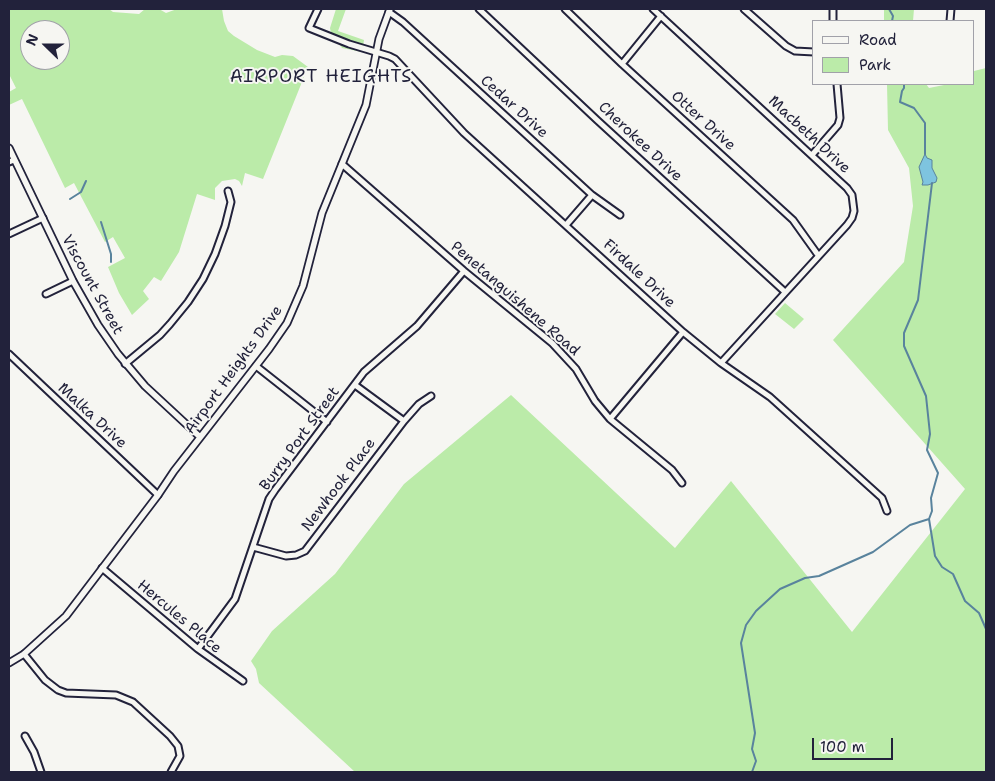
<!DOCTYPE html>
<style>
body{margin:0}
#map{position:relative;width:995px;height:781px;overflow:hidden;background:#f6f6f2;font-family:"Shantell Sans",sans-serif}
canvas{display:block}
.frame{position:absolute;inset:0;border:10px solid #22223b;pointer-events:none}
.legend{position:absolute;left:812px;top:20px;width:162px;height:65px;box-sizing:border-box;background:#f6f6f2;border:1px solid #a1a1a9;margin:0;padding:6px 9px;list-style:none;font-size:15px;color:#22223b}
.legend li{display:flex;align-items:center;gap:10px;height:25px}
.legend b{width:25px;border:1px solid #a1a1a9}
.north{position:absolute;left:20px;top:20px;width:50px;height:50px;box-sizing:border-box;background:#f6f6f2;border:1px solid #a1a1a9;border-radius:50%;rotate:292deg;font-size:14px;font-weight:700;line-height:20px;text-align:center;color:#22223b}
.north::after{content:'';display:block;margin:auto;width:18px;height:22px;background:#22223b;clip-path:polygon(50% 0,100% 100%,50% 72%,0 100%)}
.scale{position:absolute;left:812px;top:738px;width:81px;height:22px;box-sizing:border-box;border:2px solid #22223b;border-top:0;padding-left:6px;font-size:15px;line-height:18px;white-space:nowrap;color:#22223b;-webkit-text-stroke:4px #f6f6f2;paint-order:stroke}
</style>
<div id="map">
<canvas width="995" height="781"></canvas>
<div class="frame"></div>
<ul class="legend">
<li><b style="height:6px;background:#f6f6f2"></b>Road</li>
<li><b style="height:14px;background:#bbeba9"></b>Park</li>
</ul>
<div class="north">N</div>
<div class="scale">100 m</div>
</div>
<script>
const context = document.querySelector('canvas').getContext('2d');
context.lineJoin = 'round';
function fill(path, color) { context.fillStyle = color; context.fill(path, 'evenodd'); }
const shape = rows => new Path2D(rows.map(r => 'M' + r).join(''));
function strokePath(path, color, width, dash) { context.strokeStyle = color; context.lineWidth = width; context.lineCap = dash ? 'butt' : 'round'; context.setLineDash(dash || []); context.stroke(path); }
function write(font, color, halo, rows, align = 'center') {
  context.font = font + ' "Shantell Sans",sans-serif'; context.lineWidth = 4; context.setLineDash([]); context.textBaseline = 'middle'; context.strokeStyle = halo; context.fillStyle = color; for (const [text, x, y, turn = 0] of rows) {
    context.save(); context.translate(x, y); context.rotate((+turn || 0) * Math.PI / 180); context.textAlign = isNaN(turn) ? turn : align; if (halo) context.strokeText(text, 0, 0); context.fillText(text, 0, 0); context.restore();
  }
}
const green = shape([
 [9,9,109,9,113,12,139,14,145,9,159,9,166,13,177,9,222,9,224,21,228,31,234,36,257,50,275,57,282,55,293,56,308,67,263,179,245,173,242,186,239,181,235,179,222,181,215,188,215,200,197,194,179,252,161,281,154,277,143,291,149,299,132,315,119,293,108,267,125,258,113,237,105,242,74,183,65,188,22,99,9,105,9,92,16,88,9,74],
 [30,30,60,30,60,60,30,60],
 [336,9,346,9,338,31,364,40,362,52,342,48,331,33,330,28],
 [884,9,914,9,913,21,884,21],
 [986,68,986,772,355,772,259,683,256,669,251,661,272,631,335,574,404,484,511,395,675,548,731,481,852,632,965,489,833,340,904,262,913,206,909,168,888,130,887,84,926,84,929,88,949,84,974,84,974,71],
 [785,303,804,319,794,329,775,314]
]);
const water = shape([
 [925,154,927,158,932,160,932,168,937,178,936,182,928,185,922,185,923,182,919,167,925,154]
]);
const stream = shape([
 [889,9,893,16,892,21],
 [904,84,904,88,902,91,900,102,914,108,925,123,925,154],
 [932,183,918,300,904,333,904,346,926,396,930,434,927,450,938,473,931,498,932,511,929,519,935,556,942,567,953,574,965,601,979,613,986,629],
 [70,199,81,192,86,181],
 [101,222,111,254,111,262],
 [752,772,756,761,752,749,755,733,741,643,746,625,756,611,780,589,805,578,819,576,873,552,910,525,929,519]
]);
const minor = shape([
 [318,9,309,28,349,44,389,56,395,59,464,133,683,332,721,363,770,397,882,498,887,511],
 [479,9,597,120,785,292],
 [565,9,622,64,793,220,818,255],
 [653,9,847,188,852,195,854,211,852,218,847,225,721,363],
 [744,9,786,46,795,51,814,52],
 [833,9,833,21],
 [389,12,403,22,592,195,566,225],
 [950,21,951,9],
 [622,64,661,16],
 [812,155,838,125,840,118,837,84],
 [9,162,14,160],
 [342,164,464,271,552,343,576,369,595,401,610,419,672,470,682,483],
 [592,195,620,215],
 [9,234,43,218],
 [46,294,73,281],
 [9,354,158,495],
 [125,364,160,335,170,324,188,302,203,279,215,254,225,226,231,202,228,191],
 [256,366,327,422],
 [355,385,404,421],
 [610,419,683,332],
 [253,547,286,556,296,555,305,551,404,421,419,404,431,396],
 [102,568,198,649,243,681],
 [198,649,235,599,269,499,275,490,364,372,417,326,464,271],
 [24,654,45,680,58,690,66,693,116,695,133,702,170,736,178,746,180,756,171,772],
 [25,736,34,752,41,772]
]);
const tertiary = shape([
 [9,148,73,281,98,325,118,354,145,386,200,437],
 [9,663,24,654,66,616,158,495,174,471,269,349,287,323,303,286,322,213,366,105,379,39,390,9]
]);
const streetNames = [
 ["Cedar Drive",514,107,42],
 ["Otter Drive",703,121,42],
 ["Macbeth Drive",809,135,43],
 ["Cherokee Drive",640,142,43],
 ["Firdale Drive",639,274,43],
 ["Viscount Street",92,285,61],
 ["Penetanguishene Road",515,299,41],
 ["Airport Heights Drive",234,370,-54],
 ["Malka Drive",92,416,43],
 ["Burry Port Street",300,439,-54],
 ["Newhook Place",339,485,-53],
 ["Hercules Place",179,617,40]
];
const quarterNames = [
 ["AIRPORT HEIGHTS",321,77]
];
fill(green, '#bbeba9');
fill(water, '#7ec4df');
strokePath(water, '#59839d', 1);
strokePath(stream, '#59839d', 2);
strokePath(minor, '#22223b', 9);
strokePath(tertiary, '#22223b', 9);
strokePath(minor, '#f6f6f2', 5);
strokePath(tertiary, '#f6f6f2', 5.5);
write('15px', '#22223b', '#f6f6f2', streetNames);
context.letterSpacing = '1px';
write('18px', '#22223b', '#f6f6f2', quarterNames);
context.letterSpacing = '0px';
</script>
